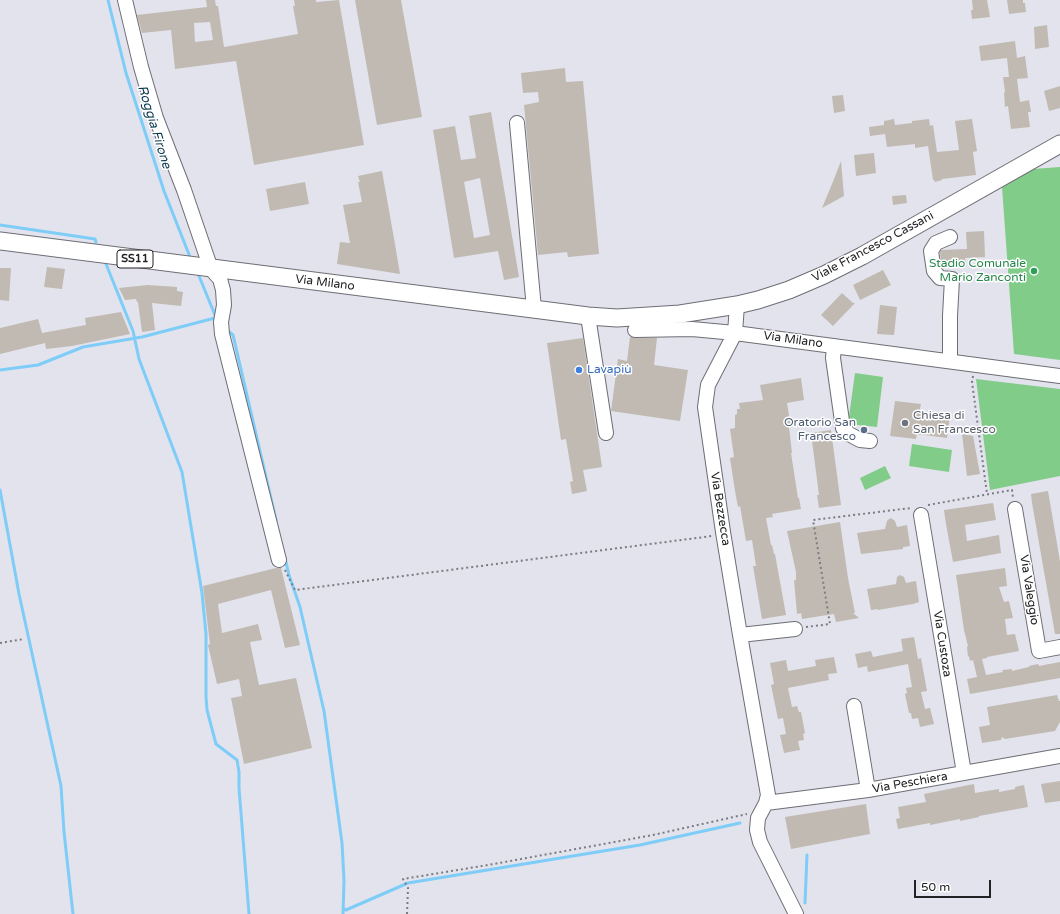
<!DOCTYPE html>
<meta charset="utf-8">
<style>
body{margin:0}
#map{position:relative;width:1060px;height:914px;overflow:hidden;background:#e2e3ec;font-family:"Varela Round",sans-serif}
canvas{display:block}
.scale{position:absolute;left:914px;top:880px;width:77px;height:18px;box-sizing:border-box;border:2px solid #222225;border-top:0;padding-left:5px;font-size:12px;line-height:14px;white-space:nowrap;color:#222225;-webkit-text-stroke:3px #fff;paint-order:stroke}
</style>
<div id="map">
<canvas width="1060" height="914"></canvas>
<div class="scale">50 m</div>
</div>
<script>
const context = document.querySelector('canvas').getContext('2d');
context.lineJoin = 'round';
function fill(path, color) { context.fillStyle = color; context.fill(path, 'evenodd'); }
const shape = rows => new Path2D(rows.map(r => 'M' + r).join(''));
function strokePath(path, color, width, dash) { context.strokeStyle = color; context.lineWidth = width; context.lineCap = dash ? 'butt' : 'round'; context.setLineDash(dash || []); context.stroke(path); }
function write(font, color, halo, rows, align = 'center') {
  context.font = font + ' "Varela Round",sans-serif'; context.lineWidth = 3; context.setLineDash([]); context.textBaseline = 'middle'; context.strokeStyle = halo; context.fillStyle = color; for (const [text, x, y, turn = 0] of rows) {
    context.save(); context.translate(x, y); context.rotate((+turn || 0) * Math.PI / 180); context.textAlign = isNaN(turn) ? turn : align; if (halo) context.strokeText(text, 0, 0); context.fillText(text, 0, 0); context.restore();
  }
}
const green = shape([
 [1060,167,1060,360,1014,354,1002,187,1033,169],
 [855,373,883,377,877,427,848,424],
 [976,379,1060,389,1060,476,990,490],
 [912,444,952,450,949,472,909,466],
 [885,466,891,478,865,490,860,478]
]);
const stream = shape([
 [108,0,126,73,164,191,190,257],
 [0,225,95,239,96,242],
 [106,264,133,331,139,359,182,472,202,593,206,634,206,697,207,710,216,744,237,760,239,772,239,788,249,914],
 [199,276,217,320],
 [226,329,233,335,276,520],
 [0,370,38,365,83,347,142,337,215,318],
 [0,490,19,594,61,786,64,832,73,914],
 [285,558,289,575,300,607,324,711,342,843,344,880,343,914],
 [805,903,807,855],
 [343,908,346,910,408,883,640,845,740,823]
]);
const building = shape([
 [206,0,215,0,216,6,218,6,224,47,298,34,293,6,295,6,294,0,316,0,316,2,339,0,364,145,254,165,236,61,175,69,171,30,142,33,137,15,207,7],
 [210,22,213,40,195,42,194,23],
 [355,0,401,0,422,117,377,125],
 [972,0,987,0,990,17,972,19,971,10,973,10],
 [1007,0,1023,0,1023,3,1025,3,1026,12,1009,14],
 [1047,25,1049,47,1035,49,1034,27],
 [1015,41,1017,58,1025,56,1028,78,1017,79,1020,102,1029,100,1031,112,1028,112,1030,127,1011,129,1008,106,1005,107,1004,93,1005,92,1003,77,1009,77,1007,58,981,61,979,46],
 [565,68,566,82,583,81,599,254,569,257,568,257,567,252,538,255,524,105,539,102,538,92,523,93,521,73],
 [1060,86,1060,108,1049,111,1044,91],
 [843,95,845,111,834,113,832,96],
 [491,112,519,277,504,280,498,251,454,258,433,130,455,126,461,160,476,158,469,116],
 [480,178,490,235,474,238,464,182],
 [894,119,895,125,912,123,912,121,929,119,930,126,933,125,937,152,959,150,955,121,972,119,977,151,973,152,976,175,942,179,942,180,935,182,934,180,933,180,928,146,915,148,915,144,887,147,885,134,870,136,869,127,884,125,884,121],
 [874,153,876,173,856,176,854,155],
 [841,161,844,196,822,208,832,184],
 [382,171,395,244,400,274,337,264,340,242,350,243,343,205,362,202,358,182,360,182,358,176],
 [305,182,309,204,270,211,266,189],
 [906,195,907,203,893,205,892,196],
 [984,231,985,257,965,258,966,266,942,267,940,253,941,250,967,249,966,232],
 [47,267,65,269,62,289,44,287],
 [0,268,11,268,9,301,0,300],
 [883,270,891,285,860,300,853,285],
 [148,285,177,287,177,291,183,292,181,306,152,303,155,330,142,332,138,302,137,302,136,299,125,300,119,288],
 [842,293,853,303,855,303,833,326,821,315],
 [880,305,897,307,894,335,877,334],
 [121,312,130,334,72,346,46,349,45,343,0,354,0,328,38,319,42,333,86,325,85,318],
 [630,337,635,338,657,338,654,365,688,370,680,421,611,411,618,359,627,361],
 [583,338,602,467,583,470,587,491,572,494,570,482,573,481,566,439,561,440,547,343],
 [801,378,804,400,787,403,791,427,789,427,792,453,791,453,798,498,799,498,801,509,772,514,773,517,766,518,771,545,772,545,774,554,775,554,786,615,762,619,753,566,756,566,752,540,746,541,740,506,738,507,735,491,730,458,734,457,730,429,735,428,735,415,737,414,737,409,740,409,739,403,763,400,760,385],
 [895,401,921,404,919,413,950,417,947,438,917,434,916,439,890,436],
 [831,430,841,505,819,508,817,495,819,495,811,433],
 [962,434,973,436,980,474,967,476],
 [1048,491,1060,561,1060,634,1055,634,1032,503,1031,494],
 [993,503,996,520,965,525,967,541,999,535,1001,553,953,562,946,524,944,510],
 [891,518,895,521,897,527,907,525,910,546,903,547,903,549,861,554,857,533,885,529,887,521,889,519],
 [840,522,848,578,855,613,853,613,859,618,836,622,834,614,802,619,801,613,797,614,794,580,796,580,796,572,787,531],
 [276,568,281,568,300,645,285,648,271,590,218,604,222,633,258,624,262,640,250,642,259,685,296,678,312,748,244,764,231,698,242,696,239,679,217,684,208,645,210,644,203,586],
 [1005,568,1007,586,999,587,1004,602,1009,601,1013,618,1005,619,1007,635,1015,634,1019,651,987,657,987,658,982,659,986,675,1003,672,1002,670,1012,669,1012,671,1029,667,1029,666,1038,664,1039,666,1060,662,1060,678,970,694,967,679,977,677,973,660,970,661,969,656,968,657,967,647,968,646,964,630,956,575],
 [900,575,904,577,906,583,916,581,919,602,913,604,878,610,878,609,871,610,867,589,896,584,897,577],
 [914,637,918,659,921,658,927,691,921,692,925,709,930,708,934,724,920,727,918,718,912,719,911,713,909,713,905,694,907,693,906,688,912,687,908,664,868,672,867,666,858,668,855,654,871,651,873,657,903,651,901,639],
 [834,657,837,673,828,674,829,680,788,688,792,707,797,706,799,712,801,712,805,733,803,734,804,740,798,741,800,750,784,753,780,735,786,734,783,718,778,719,771,685,774,684,770,663,786,660,788,671,816,666,815,660],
 [1057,695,1059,701,1060,701,1060,722,1055,731,1005,739,1002,737,1001,740,982,743,979,727,990,725,987,707],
 [1060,781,1060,801,1045,803,1041,784],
 [974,784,975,793,999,789,999,792,1015,789,1015,787,1024,785,1028,807,979,816,979,817,960,821,960,819,930,825,930,823,898,829,896,819,900,818,898,807,926,802,924,794],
 [866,804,870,834,791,849,785,817]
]);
const path = shape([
 [973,376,972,382,987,494],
 [928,505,1012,490,1013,498],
 [285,570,295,590,712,536],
 [806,627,830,624,813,520,911,508],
 [0,643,24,639],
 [407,914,408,888,403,879,488,865,653,835,747,814]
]);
const minor = shape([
 [125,0,141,67,156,118,184,190,211,269,220,279,223,290,224,305,221,322,222,334,279,560],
 [517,123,534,309],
 [737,305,735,333,708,385,705,407,723,532,740,635,795,629],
 [588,316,606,433],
 [635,330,692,329,735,333,1060,376],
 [834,346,833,358,843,428,849,434,860,440,870,441],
 [950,361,950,316,952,279,940,278,934,271,931,251,936,243,950,237],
 [1015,509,1039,651,1060,647],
 [921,515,964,773],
 [740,635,768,795,766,803],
 [854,706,868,790],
 [796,914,760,842,757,830,758,818,766,803,868,790,1060,756]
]);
const major = shape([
 [0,241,588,316,617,318,680,314,737,305,758,300,789,290,824,275,862,256,1060,144]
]);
const markers = [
 [1034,271,4,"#2e9e5b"],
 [579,370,4,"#3f7fe0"],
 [905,423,4,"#6b7280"],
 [864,430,4,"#5c6f8a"]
];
const shields = [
 [135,259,36]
];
const shieldNames = [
 ["SS11",135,259]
];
const streetNames = [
 ["Viale Francesco Cassani",873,247,-28],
 ["Via Milano",325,283,7],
 ["Via Milano",793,340,8],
 ["Via Bezzecca",720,509,81],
 ["Via Valeggio",1029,590,81],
 ["Via Custoza",942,644,81],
 ["Via Peschiera",910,783,-10]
];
const leisureNames = [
 ["Stadio Comunale",1026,264],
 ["Mario Zanconti",1026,278]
];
const shopNames = [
 ["Lavapiù",587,370]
];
const worshipNames = [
 ["Chiesa di",913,416],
 ["San Francesco",913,430]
];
const serviceNames = [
 ["Oratorio San",856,423],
 ["Francesco",856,437]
];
const waterNames = [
 ["Roggia Firone",154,127,73]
];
fill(green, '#82cc8a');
strokePath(stream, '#7eccf8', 3);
fill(building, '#c1bab3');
strokePath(minor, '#6d6d75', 16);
strokePath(major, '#6d6d75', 19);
strokePath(path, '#7b7c82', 2, [2, 3]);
strokePath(minor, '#fff', 14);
strokePath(major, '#fff', 17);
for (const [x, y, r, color] of markers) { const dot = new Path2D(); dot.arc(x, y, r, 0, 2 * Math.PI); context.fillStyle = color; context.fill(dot); strokePath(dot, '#fff', 1.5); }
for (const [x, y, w] of shields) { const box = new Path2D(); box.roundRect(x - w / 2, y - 9, w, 18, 3); context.fillStyle = '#fff'; context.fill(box); strokePath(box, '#222225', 1); }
write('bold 11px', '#222225', null, shieldNames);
write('12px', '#222225', '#fff', streetNames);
write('12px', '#27864d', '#fff', leisureNames, 'right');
write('12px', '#366cbe', '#fff', shopNames, 'left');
write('12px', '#5b616d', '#fff', worshipNames, 'left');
write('12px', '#4e5e75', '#fff', serviceNames, 'right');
write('italic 13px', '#06364b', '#fff', waterNames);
</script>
